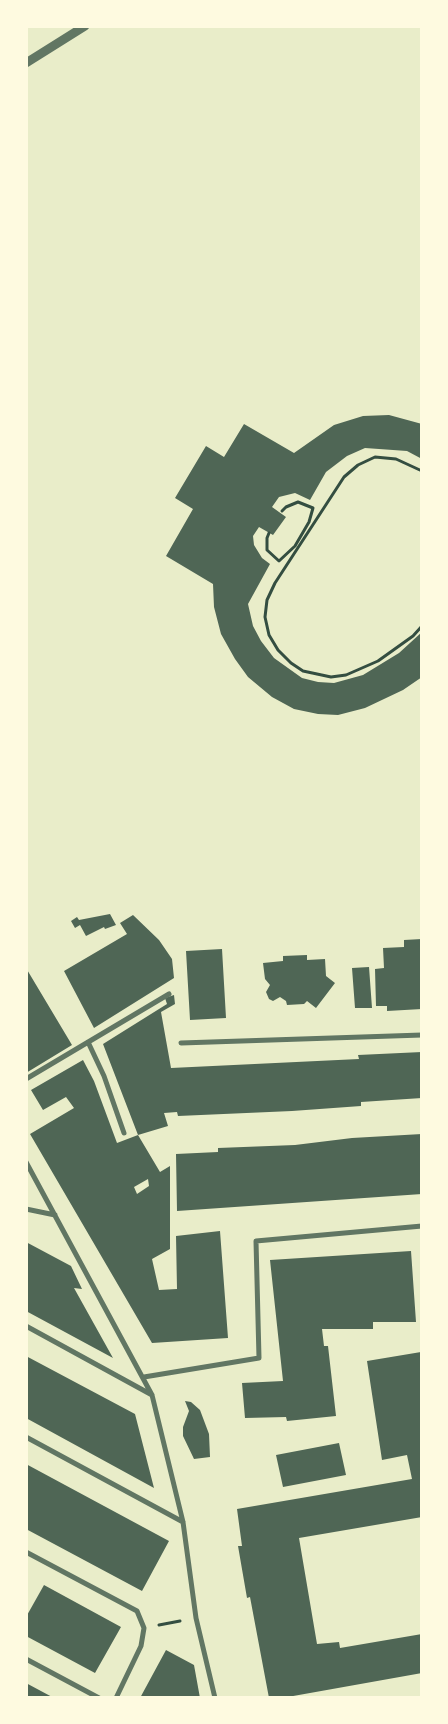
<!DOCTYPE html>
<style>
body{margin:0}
#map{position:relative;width:448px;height:1724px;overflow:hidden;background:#e9edc9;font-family:"Titillium Web",sans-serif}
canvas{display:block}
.frame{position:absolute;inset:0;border:28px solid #fefae0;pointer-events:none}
</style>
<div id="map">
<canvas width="448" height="1724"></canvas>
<div class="frame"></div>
</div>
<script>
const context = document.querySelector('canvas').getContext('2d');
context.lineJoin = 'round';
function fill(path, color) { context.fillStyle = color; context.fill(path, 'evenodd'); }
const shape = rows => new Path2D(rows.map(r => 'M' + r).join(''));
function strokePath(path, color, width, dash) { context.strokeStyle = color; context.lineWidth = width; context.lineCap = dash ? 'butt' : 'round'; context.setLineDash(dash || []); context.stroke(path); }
const building = shape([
 [389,415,422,424,422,459,407,451,365,448,347,456,326,472,310,500,295,493,279,497,272,507,286,517,273,535,259,527,253,536,254,545,262,558,270,564,248,604,253,626,261,641,274,658,302,678,318,682,334,683,363,675,399,653,422,632,422,677,403,690,365,708,338,715,318,714,294,709,272,697,248,677,235,659,221,634,214,607,213,584,166,556,193,509,175,498,206,446,224,457,244,424,294,453,334,425,363,416],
 [110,914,116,925,105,929,104,927,86,936,80,925,75,928,71,921,77,917,79,920],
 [133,915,159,940,172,959,174,978,94,1028,64,971,127,934,120,923],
 [422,939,422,1009,387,1011,387,1006,376,1006,375,969,384,968,383,948,404,947,404,940],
 [222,949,226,1018,190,1020,186,951],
 [307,955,307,960,325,959,326,976,335,983,316,1008,307,1001,304,1004,287,1005,286,1001,280,997,273,1001,269,999,266,992,270,985,265,979,263,963,283,961,283,956],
 [369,967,372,1008,355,1008,352,968],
 [26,968,72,1045,26,1073],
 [174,995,175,1004,161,1012,171,1068,359,1059,358,1055,422,1052,422,1098,361,1102,361,1106,292,1111,178,1116,177,1112,164,1113,168,1126,138,1135,103,1044,167,1004,165,998],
 [83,1060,94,1081,117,1143,138,1135,160,1172,170,1166,170,1249,152,1259,159,1290,177,1289,176,1236,220,1231,228,1338,152,1343,30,1134,74,1108,66,1097,43,1110,31,1090],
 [148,1179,149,1186,137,1194,134,1187],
 [422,1134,422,1194,177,1211,176,1154,218,1152,218,1148,295,1145,352,1138],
 [26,1242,71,1266,82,1289,74,1288,113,1358,26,1311],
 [411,1251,416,1322,373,1322,373,1329,322,1329,324,1346,328,1346,336,1416,287,1421,286,1417,245,1418,242,1383,283,1381,270,1260],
 [421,1352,422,1517,299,1538,317,1644,339,1642,340,1648,422,1634,422,1673,282,1698,269,1698,250,1597,247,1598,238,1546,242,1546,237,1509,412,1479,407,1455,382,1460,367,1361],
 [26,1356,135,1414,154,1488,26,1418],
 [185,1401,191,1402,200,1410,209,1434,210,1457,194,1459,183,1436,183,1427,189,1411],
 [339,1443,346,1475,283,1487,276,1455],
 [26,1464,169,1541,142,1591,26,1529],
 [44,1585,121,1627,95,1673,26,1636,26,1617],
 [166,1650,194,1665,200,1698,140,1698],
 [26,1683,54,1698,26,1698]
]);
const path = shape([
 [422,471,396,459,375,457,358,465,344,477,275,583,267,600,265,617,269,635,278,650,291,663,303,671,331,677,346,675,378,661,413,636,422,626],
 [269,533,267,538,267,550,279,561,295,546,309,522,313,508,298,502,286,507,282,511],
 [159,1625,180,1621]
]);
const minor = shape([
 [88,1042,104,1076,124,1133],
 [181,1043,422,1035],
 [26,1079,169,994],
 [26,1162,152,1395,183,1522,196,1618,215,1698],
 [26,1209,55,1215],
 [26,1326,152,1395],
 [144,1377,259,1358,256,1241,422,1226],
 [26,1437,183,1522],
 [26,1552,137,1611,144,1628,141,1646,116,1698],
 [26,1659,99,1698]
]);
const tertiary = shape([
 [26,63,85,26]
]);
fill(building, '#4f6655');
strokePath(path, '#344e41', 3);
strokePath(minor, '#617663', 5);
strokePath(tertiary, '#617663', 9);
</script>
